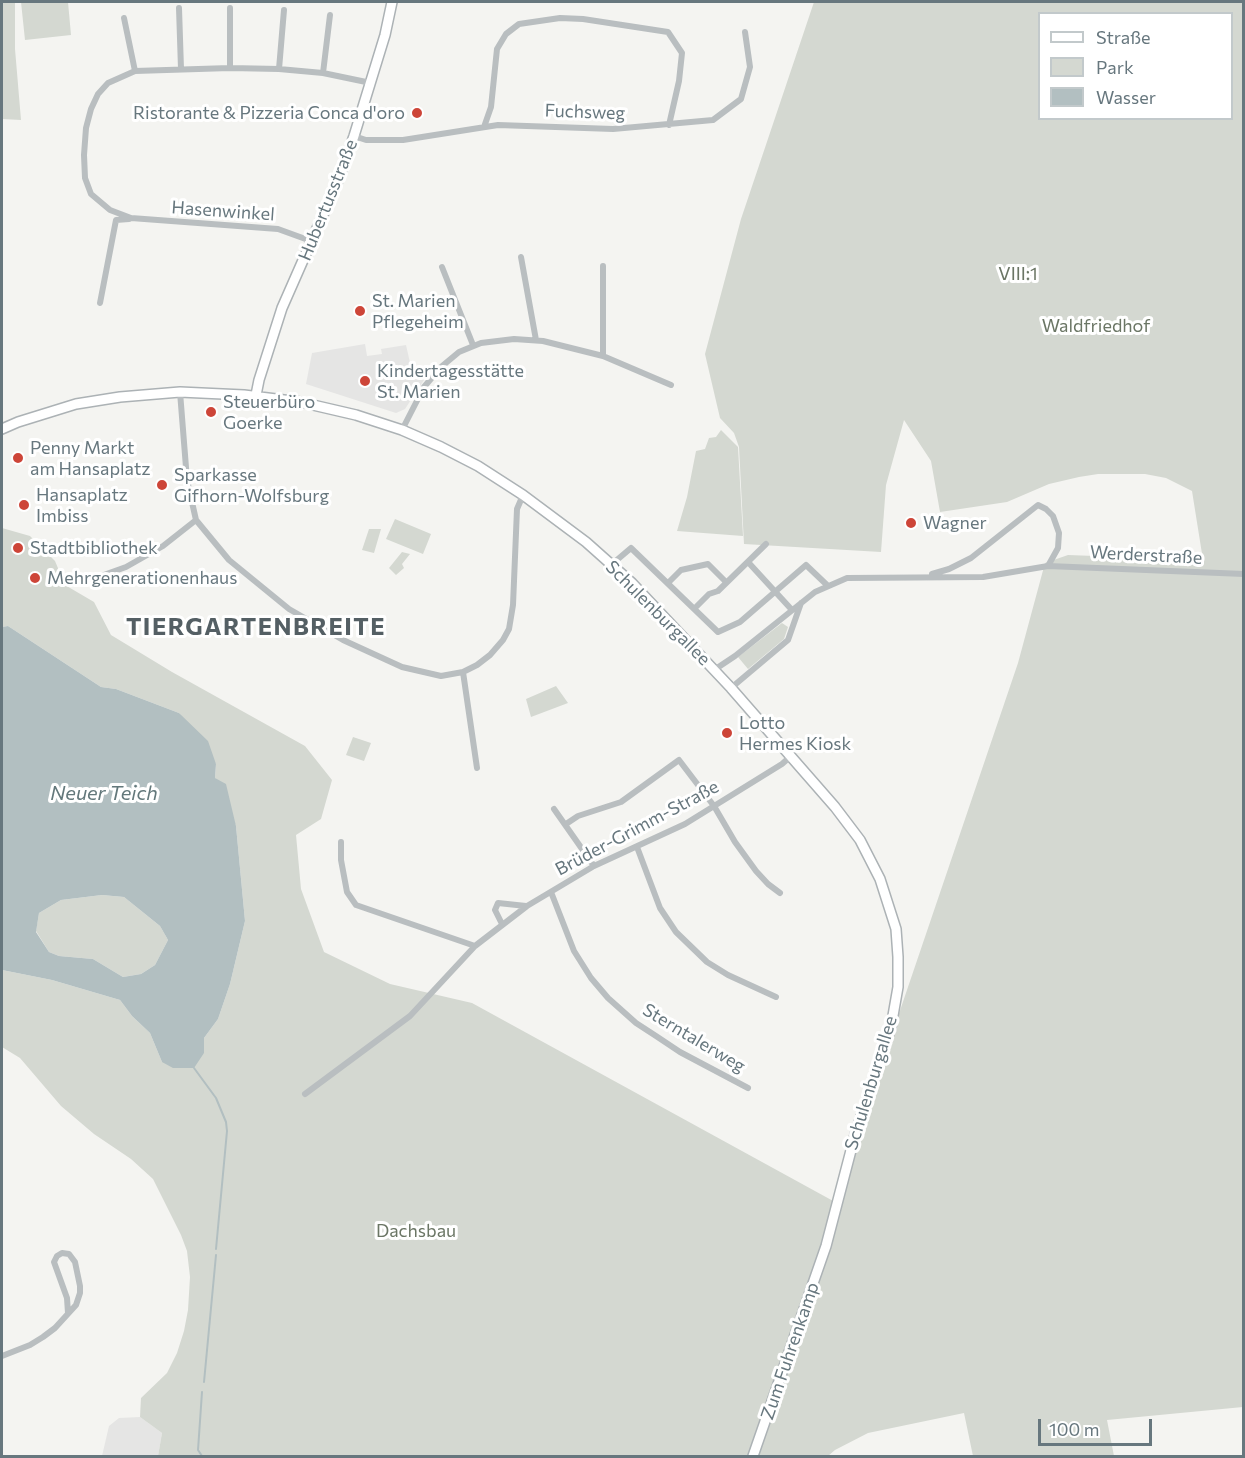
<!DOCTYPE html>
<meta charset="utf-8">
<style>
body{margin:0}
#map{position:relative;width:1245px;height:1458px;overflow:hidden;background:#f4f4f1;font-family:Commissioner,sans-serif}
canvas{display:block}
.frame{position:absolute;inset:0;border:3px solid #67777e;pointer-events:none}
.legend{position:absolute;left:1038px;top:12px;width:195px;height:108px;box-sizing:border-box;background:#fff;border:2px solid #c2c9cb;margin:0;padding:8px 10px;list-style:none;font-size:18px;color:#67777e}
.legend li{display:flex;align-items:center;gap:12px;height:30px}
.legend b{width:30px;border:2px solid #c2c9cb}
.scale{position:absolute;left:1038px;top:1419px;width:114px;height:27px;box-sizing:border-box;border:3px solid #67777e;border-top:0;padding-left:8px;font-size:18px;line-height:21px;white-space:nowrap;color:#67777e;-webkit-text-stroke:4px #fff;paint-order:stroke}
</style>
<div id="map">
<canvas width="1245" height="1458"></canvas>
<div class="frame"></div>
<ul class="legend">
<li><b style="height:8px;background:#fff"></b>Straße</li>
<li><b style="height:16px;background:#d4d8d1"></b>Park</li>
<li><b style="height:16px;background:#b2bfc1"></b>Wasser</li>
</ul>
<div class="scale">100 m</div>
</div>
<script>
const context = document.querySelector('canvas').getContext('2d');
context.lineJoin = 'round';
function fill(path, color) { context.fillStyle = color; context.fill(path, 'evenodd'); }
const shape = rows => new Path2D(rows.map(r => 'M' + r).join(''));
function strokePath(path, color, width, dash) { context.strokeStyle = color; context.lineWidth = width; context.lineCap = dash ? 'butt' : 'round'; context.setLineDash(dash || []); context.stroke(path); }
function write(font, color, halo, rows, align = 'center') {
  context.font = font + ' Commissioner,sans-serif'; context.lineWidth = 6; context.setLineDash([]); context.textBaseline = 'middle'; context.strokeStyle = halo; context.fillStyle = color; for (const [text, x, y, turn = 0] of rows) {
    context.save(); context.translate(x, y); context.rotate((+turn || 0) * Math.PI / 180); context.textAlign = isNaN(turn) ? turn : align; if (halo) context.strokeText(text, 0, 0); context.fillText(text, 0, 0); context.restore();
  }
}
const built = shape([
 [365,344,367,356,382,354,381,349,406,345,411,367,409,368,411,378,424,375,426,377,405,409,396,413,306,384,312,353],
 [140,1417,162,1433,158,1456,102,1456,109,1426,119,1418]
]);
const green = shape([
 [2,2,15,2,15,49,21,120,2,119],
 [21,2,68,2,71,35,25,40],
 [814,2,1243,2,1243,1407,1107,1420,1114,1456,973,1456,964,1413,868,1433,835,1450,828,1456,158,1456,162,1433,140,1417,141,1398,167,1373,177,1353,184,1331,188,1310,190,1277,187,1251,181,1235,153,1179,131,1159,94,1134,61,1106,20,1058,2,1047,2,970,52,980,120,1000,132,1016,150,1033,162,1062,204,1053,204,1038,218,1019,230,984,245,921,236,826,215,778,216,764,179,713,116,689,101,687,8,626,2,627,2,528,30,536,55,561,65,585,94,602,111,635,172,672,305,746,332,780,321,819,296,835,301,889,324,952,390,984,472,1003,835,1202,1018,663,1045,563,1068,555,1203,560,1192,491,1166,478,1145,474,1098,474,1079,477,1049,484,1007,502,940,512,931,461,904,420,886,485,881,552,744,544,739,447,734,433,720,418,705,354,741,219],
 [1040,14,1232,14,1232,118,1040,118],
 [721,430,738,447,743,536,677,531,687,497,696,451,705,449,709,438,716,437],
 [395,519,431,534,423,554,386,539],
 [369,529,381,529,374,553,362,550],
 [402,552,410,554,402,564,404,568,396,575,389,568],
 [782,623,788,627,784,639,748,669,738,657],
 [556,686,568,703,531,717,526,699],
 [353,737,371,743,364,761,346,755],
 [102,895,124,897,160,926,168,940,155,965,141,974,123,977,93,959,59,956,49,952,36,931,39,913,61,900]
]);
const water = shape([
 [8,626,101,687,116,689,179,713,208,741,216,764,215,778,226,784,236,826,245,921,230,984,218,1019,204,1038,204,1053,194,1068,173,1068,162,1062,150,1033,132,1016,120,1000,52,980,2,970,2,627],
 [102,895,124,897,160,926,168,940,155,965,141,974,123,977,93,959,59,956,49,952,36,932,39,913,61,900]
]);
const stream = shape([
 [194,1068,216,1098,226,1122,227,1131,216,1249],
 [204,1382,216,1255],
 [202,1456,198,1450,202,1392]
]);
const street = shape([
 [179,8,181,69],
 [230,8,230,68],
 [124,18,135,71],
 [279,69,284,10],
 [323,73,330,15],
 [484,127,491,107,497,49,506,34,519,24,560,18,583,19,668,32,682,53,679,81,669,125],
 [354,136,366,140,403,140,498,125,613,129,713,120,741,99,750,67,745,32],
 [311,241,278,229,131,218,110,210,91,194,85,178,84,155,86,128,91,109,98,94,108,83,135,71,230,68,279,69,323,73,371,83],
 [521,257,536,340],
 [603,266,603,356],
 [442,267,473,345],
 [100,303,116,220,129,219],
 [180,392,187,480,196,520,229,560,289,609,343,640,402,667,441,676,463,672,477,665,490,655,503,640,509,629,513,605,517,509,523,495],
 [402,430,424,387,441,367,459,352,481,343,514,339,543,341,603,356,671,385],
 [748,562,792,610],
 [611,565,631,548,718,632,740,622,806,565,827,585],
 [932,574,949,569,971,558,1038,505,1046,509,1053,516,1059,533,1058,548,1048,566],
 [87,581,126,567,163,546,196,520],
 [668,583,681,570,708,564,726,582],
 [694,609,709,594,718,591,766,544],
 [714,670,735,656,815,592,847,578,983,577,1048,566,1244,574],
 [463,672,477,768],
 [731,688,788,640,801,603],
 [554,809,594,866],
 [566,824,578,816,621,802,679,760,714,806,735,842,756,871,768,884,780,893],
 [341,842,341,860,347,892,356,905,475,946],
 [637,847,660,908,676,932,707,962,728,975,776,997],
 [551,892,574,951,591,978,608,998,636,1023,656,1036,680,1052,748,1088],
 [502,924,495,910,498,903,526,906],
 [305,1094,410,1016,475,946,527,906,594,866,685,824,782,764,791,756],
 [2,1356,30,1345,43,1337,55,1328,76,1305,80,1293,80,1286,75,1262,69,1254,62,1253,57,1256,54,1262,67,1298,68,1313]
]);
const secondary = shape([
 [256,395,259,380,282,308,337,183,354,136,385,35,392,2],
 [2,429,18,422,76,404,120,397,180,392,244,395,300,402,356,415,402,430,441,447,478,466,523,495,586,542,632,583,731,688,835,807,860,840,880,879,896,929,898,957,898,987,891,1027,855,1135,826,1246,753,1456]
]);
const markers = [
 [417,113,6,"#cd4538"],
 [360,311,6,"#cd4538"],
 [365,381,6,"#cd4538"],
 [211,412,6,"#cd4538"],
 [18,458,6,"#cd4538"],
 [162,485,6,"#cd4538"],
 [24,505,6,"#cd4538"],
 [911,523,6,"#cd4538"],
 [18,548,6,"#cd4538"],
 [35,578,6,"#cd4538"],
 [727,733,6,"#cd4538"]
];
const streetNames = [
 ["Fuchsweg",585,112,2],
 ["Hubertusstraße",328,200,-68],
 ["Hasenwinkel",223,211,4],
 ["Werderstraße",1146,555,3],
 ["Schulenburgallee",658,613,45],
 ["Brüder-Grimm-Straße",637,828,-28],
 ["Sterntalerweg",694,1038,31],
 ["Schulenburgallee",871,1083,-73],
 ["Zum Fuhrenkamp",790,1351,-71]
];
const poiNames = [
 ["Ristorante & Pizzeria Conca d'oro",405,113,"right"],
 ["St. Marien",372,301],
 ["Pflegeheim",372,322],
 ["Kindertagesstätte",377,371],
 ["St. Marien",377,392],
 ["Steuerbüro",223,402],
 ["Goerke",223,423],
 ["Penny Markt",30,448],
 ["am Hansaplatz",30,469],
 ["Sparkasse",174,475],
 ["Gifhorn-Wolfsburg",174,496],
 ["Hansaplatz",36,495],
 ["Imbiss",36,516],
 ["Wagner",923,523],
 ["Stadtbibliothek",30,548],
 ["Mehrgenerationenhaus",47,578],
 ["Lotto",739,723],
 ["Hermes Kiosk",739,744]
];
const parkNames = [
 ["VIII:1",1018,274],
 ["Waldfriedhof",1096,326],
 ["Dachsbau",416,1231]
];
const waterNames = [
 ["Neuer Teich",104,793]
];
const districtNames = [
 ["TIERGARTENBREITE",256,627]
];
fill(built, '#e5e5e4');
fill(green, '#d4d8d1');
fill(water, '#b2bfc1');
strokePath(stream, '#b2bfc1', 2);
strokePath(secondary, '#acb2b5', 12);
strokePath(street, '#b9bec0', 6);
strokePath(secondary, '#fff', 9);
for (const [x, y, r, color] of markers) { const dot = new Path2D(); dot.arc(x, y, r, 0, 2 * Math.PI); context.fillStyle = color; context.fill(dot); strokePath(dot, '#fff', 2); }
write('18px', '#67777e', '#fff', streetNames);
write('18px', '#67777e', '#fff', poiNames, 'left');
write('18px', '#6b7665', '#fff', parkNames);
write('italic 20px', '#63787b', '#fff', waterNames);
context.letterSpacing = '1.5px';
write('bold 24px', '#545f64', '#fff', districtNames);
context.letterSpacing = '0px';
</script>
